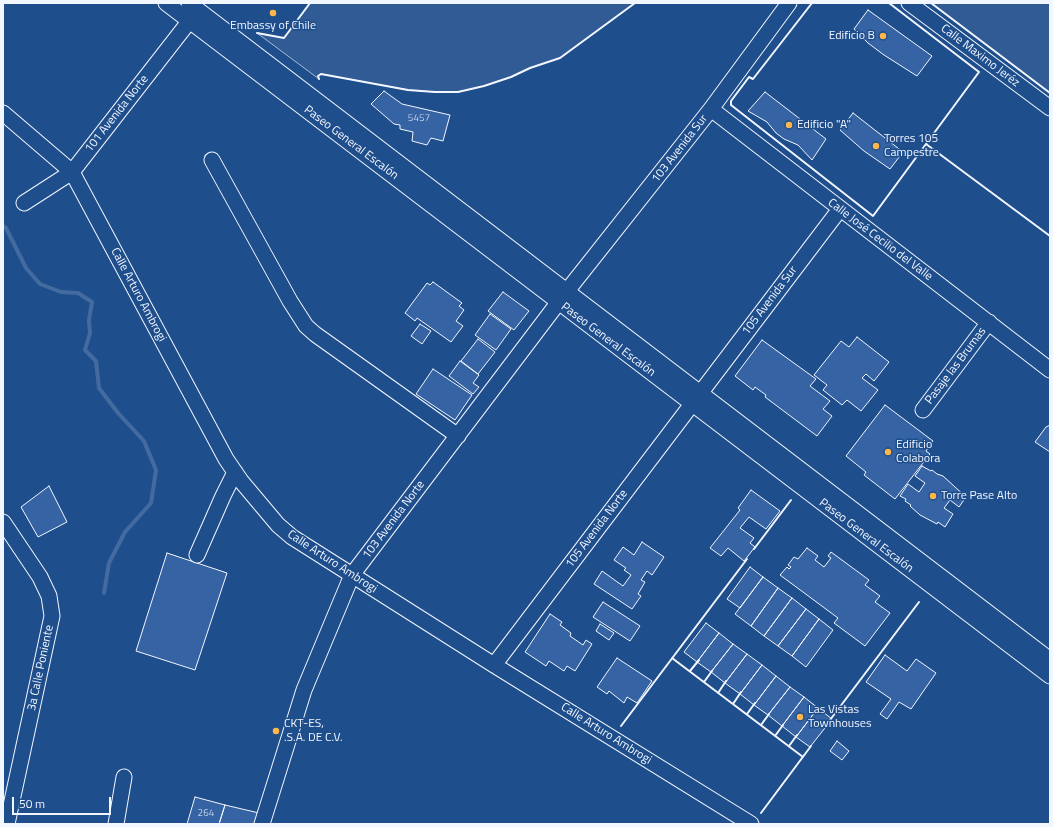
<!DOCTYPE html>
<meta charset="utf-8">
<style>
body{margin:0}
#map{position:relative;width:1053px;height:827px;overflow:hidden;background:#1f4e8c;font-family:"Titillium Web",sans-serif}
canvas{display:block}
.frame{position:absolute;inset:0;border:4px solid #f2f6ff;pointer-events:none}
.scale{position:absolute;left:12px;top:797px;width:99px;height:18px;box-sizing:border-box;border:2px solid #f2f6ff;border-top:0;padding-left:5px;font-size:12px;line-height:14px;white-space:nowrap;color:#f2f6ff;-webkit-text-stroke:3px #1f4e8c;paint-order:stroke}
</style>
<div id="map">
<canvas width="1053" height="827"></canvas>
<div class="frame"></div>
<div class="scale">50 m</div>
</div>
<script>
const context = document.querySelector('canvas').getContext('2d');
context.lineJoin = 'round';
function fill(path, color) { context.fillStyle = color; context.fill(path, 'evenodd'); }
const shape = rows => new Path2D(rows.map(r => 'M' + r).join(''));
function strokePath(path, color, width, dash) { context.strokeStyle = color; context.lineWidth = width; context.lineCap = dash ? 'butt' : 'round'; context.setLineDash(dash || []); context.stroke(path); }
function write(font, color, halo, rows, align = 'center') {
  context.font = font + ' "Titillium Web",sans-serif'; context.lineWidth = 3; context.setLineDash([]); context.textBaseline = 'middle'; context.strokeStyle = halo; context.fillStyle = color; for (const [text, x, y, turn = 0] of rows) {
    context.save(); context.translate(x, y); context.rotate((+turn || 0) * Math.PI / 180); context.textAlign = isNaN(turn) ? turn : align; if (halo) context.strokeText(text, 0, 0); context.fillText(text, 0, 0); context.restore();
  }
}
const built = shape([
 [310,3,635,3,560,58,530,68,511,77,484,86,458,92,435,92,408,90,321,74,318,76,319,79,257,33,284,38,310,3],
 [931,3,1050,3,1050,93,931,3]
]);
const stream = shape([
 [3,226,6,228,26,268,40,284,61,292,78,293,92,302,89,320,90,333,85,350,96,361,99,388,118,413,144,441,156,470,151,503,125,532,109,563,104,593]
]);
const building = shape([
 [868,10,932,56,917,76,884,55,868,43,854,29,868,10],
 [384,91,402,104,450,115,443,141,431,138,427,145,412,141,413,132,400,129,400,125,394,124,371,104,384,91],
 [765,92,826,139,812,160,798,145,784,139,776,133,767,122,748,111,765,92],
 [853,113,903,152,890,169,864,151,840,130,853,113],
 [433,282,462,303,459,306,464,310,456,321,463,326,451,342,417,318,415,321,405,313,427,283,430,285,433,282],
 [503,292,529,311,514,330,488,311,503,292],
 [490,314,511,329,496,350,475,335,490,314],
 [420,324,431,331,422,344,411,336,420,324],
 [857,337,889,362,874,381,866,374,862,378,878,390,861,411,847,400,842,405,823,390,827,385,814,375,841,341,849,347,857,337],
 [478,339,495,352,478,374,461,361,478,339],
 [762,340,816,379,810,386,830,401,823,409,832,416,817,436,765,397,766,395,755,387,753,390,735,376,762,340],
 [460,361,479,375,473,383,479,387,473,394,449,376,460,361],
 [433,369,472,395,455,420,416,394,433,369],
 [885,405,933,441,926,451,930,454,895,499,864,475,866,472,846,456,885,405],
 [1050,425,1050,452,1035,442,1046,427,1050,425],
 [922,466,931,471,932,470,937,474,943,476,966,497,959,507,950,500,944,508,953,514,945,527,938,522,937,524,920,515,910,506,911,505,905,501,906,499,900,496,908,484,919,492,925,483,915,476,922,466],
 [49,486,67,522,38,537,21,507,49,486],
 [751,490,780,511,766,529,749,517,740,528,754,538,750,543,755,547,744,561,728,548,721,556,710,548,740,510,738,508,751,490],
 [642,542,664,557,652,575,647,571,641,580,645,582,638,594,641,596,632,609,594,584,602,571,623,586,631,575,624,570,626,568,614,560,623,547,634,555,642,542],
 [807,548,818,556,815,560,824,567,831,558,828,556,831,552,869,580,865,585,880,596,875,602,890,613,865,646,834,623,838,618,780,575,787,567,789,569,791,567,788,565,794,557,798,559,807,548],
 [167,553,227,573,195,670,136,651,167,553],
 [750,567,763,577,740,608,727,599,750,567],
 [763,577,778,588,751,626,735,614,763,577],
 [778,588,792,598,764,636,751,626,778,588],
 [792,598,806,609,778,646,764,636,792,598],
 [603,602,640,626,630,641,593,617,603,602],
 [806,609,819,619,792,656,778,646,806,609],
 [550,614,562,622,560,625,571,633,570,636,583,645,586,640,592,644,575,671,567,666,564,671,549,661,546,666,525,652,550,614],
 [819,619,833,630,806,667,792,656,819,619],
 [706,623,719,633,697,662,684,652,706,623],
 [600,624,614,633,609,640,596,631,600,624],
 [719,633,733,644,711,672,697,662,719,633],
 [733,644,747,654,725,683,711,672,733,644],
 [747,654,762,665,740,694,725,683,747,654],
 [885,655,907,671,916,659,936,673,911,709,899,702,887,719,880,714,891,699,866,682,885,655],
 [617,658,652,681,637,703,627,697,624,703,609,691,607,694,597,687,617,658],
 [762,665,776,676,754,705,740,694,762,665],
 [776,676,790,687,768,715,754,705,776,676],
 [790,687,804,697,782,726,768,715,790,687],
 [804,697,818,708,796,737,782,726,804,697],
 [818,708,832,719,810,747,796,737,818,708],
 [837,741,849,751,842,760,830,751,837,741],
 [195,797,225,805,219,824,187,824,195,797],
 [225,805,259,813,256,824,219,824,225,805]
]);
const minor = shape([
 [166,3,1050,676],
 [189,3,1050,660],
 [909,3,1050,108],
 [711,109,1050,370],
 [3,113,72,172,226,459,241,481,278,525,292,537,494,665,751,824],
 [212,160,290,301,306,326,315,334,458,436],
 [24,203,72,172,195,14],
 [923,410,989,322],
 [3,522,40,577,49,596,52,616,7,824],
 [197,555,223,496,235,472],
 [494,665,840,209],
 [116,824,124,777],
 [262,824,304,690,352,575,567,291,711,109,789,3]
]);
const wall = shape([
 [812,3,753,79,749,77,731,101,731,105,873,216,979,72,889,3],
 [931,3,1050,93],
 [257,33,284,38,310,3],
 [319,79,318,76,321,74,408,90,435,92,458,92,484,86,511,77,530,68,560,58,635,3],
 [926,144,1050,236],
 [754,549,791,500],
 [672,658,803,757],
 [690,671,699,660],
 [704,682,712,671],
 [718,693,726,681],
 [733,704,741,692],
 [747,714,755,703],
 [830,720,919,602],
 [761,725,769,714],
 [621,726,747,559],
 [775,736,783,725],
 [789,746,797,735],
 [761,813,811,746]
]);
const markers = [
 [273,13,4,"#ffb74d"],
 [883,36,4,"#ffb74d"],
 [789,125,4,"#ffb74d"],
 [876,146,4,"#ffb74d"],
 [888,452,4,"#ffb74d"],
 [933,496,4,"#ffb74d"],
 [800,717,4,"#ffb74d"],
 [276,731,4,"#ffb74d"]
];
const numberNames = [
 ["5457",419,119],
 ["264",206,814]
];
const poiNames = [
 ["Embassy of Chile",273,26,"center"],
 ["Edificio B",875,36,"right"],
 ["Edificio \"A\"",797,125],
 ["Torres 105",884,139],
 ["Campestre",884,153],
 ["Edificio",896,445],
 ["Colabora",896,459],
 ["Torre Pase Alto",941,496],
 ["Las Vistas",808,710],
 ["Townhouses",808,724],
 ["CKT-ES,",284,724],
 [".S.A. DE C.V.",284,738]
];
const streetNames = [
 ["Calle Maximo Jeréz",980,56,37],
 ["101 Avenida Norte",117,114,-52],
 ["Paseo General Escalón",351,143,37],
 ["103 Avenida Sur",680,149,-52],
 ["Calle José Cecilio del Valle",880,240,37],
 ["Calle Arturo Ambrogi",138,295,62],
 ["105 Avenida Sur",770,301,-53],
 ["Paseo General Escalón",608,340,37],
 ["Pasaje las Brumas",956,366,-53],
 ["103 Avenida Norte",394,520,-53],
 ["105 Avenida Norte",597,529,-53],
 ["Paseo General Escalón",866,536,37],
 ["Calle Arturo Ambrogi",332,562,33],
 ["3a Calle Poniente",41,668,-78],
 ["Calle Arturo Ambrogi",606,734,32]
];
fill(built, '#305b95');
strokePath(built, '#a8bbd7', 1);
strokePath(stream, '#446ba0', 4);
fill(building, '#3563a3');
strokePath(building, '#f2f6ff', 1);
strokePath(minor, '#f2f6ff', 17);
strokePath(minor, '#1f4e8c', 15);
strokePath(wall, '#f2f6ff', 2);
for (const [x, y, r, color] of markers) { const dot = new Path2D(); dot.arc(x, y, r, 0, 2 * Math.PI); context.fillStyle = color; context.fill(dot); strokePath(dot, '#1f4e8c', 1.5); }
write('10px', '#c3d1e8', null, numberNames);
write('12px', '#f2f6ff', '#1f4e8c', poiNames, 'left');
write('12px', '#f2f6ff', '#1f4e8c', streetNames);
</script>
